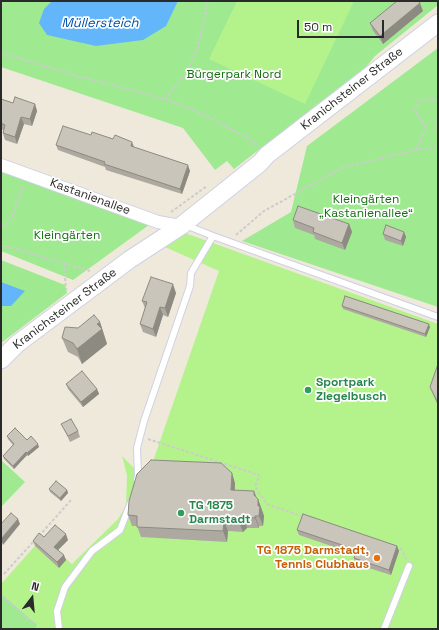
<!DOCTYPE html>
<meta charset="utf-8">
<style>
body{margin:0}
#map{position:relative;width:439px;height:630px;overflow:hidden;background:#eee9db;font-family:"Space Grotesk",sans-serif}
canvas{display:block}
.frame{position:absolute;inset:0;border:2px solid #2a2a2a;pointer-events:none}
.north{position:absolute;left:12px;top:578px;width:40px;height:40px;-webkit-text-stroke:3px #fff;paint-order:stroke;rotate:16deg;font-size:11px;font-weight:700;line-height:16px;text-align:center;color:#2a2a2a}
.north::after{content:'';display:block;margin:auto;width:14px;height:18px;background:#2a2a2a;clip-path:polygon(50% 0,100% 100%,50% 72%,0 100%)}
.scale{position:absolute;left:297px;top:20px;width:87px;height:18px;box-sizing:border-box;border:2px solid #2a2a2a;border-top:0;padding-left:5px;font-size:12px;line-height:14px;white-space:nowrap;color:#2a2a2a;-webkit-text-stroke:3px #fff;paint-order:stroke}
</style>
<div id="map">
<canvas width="439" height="630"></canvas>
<div class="frame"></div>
<div class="north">N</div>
<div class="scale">50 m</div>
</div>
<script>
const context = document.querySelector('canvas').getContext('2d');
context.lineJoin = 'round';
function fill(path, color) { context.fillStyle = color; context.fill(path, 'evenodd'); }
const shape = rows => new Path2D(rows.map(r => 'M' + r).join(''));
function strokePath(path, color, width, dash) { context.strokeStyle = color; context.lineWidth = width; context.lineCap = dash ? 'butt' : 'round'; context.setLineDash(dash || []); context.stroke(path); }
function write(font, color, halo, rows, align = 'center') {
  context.font = font + ' "Space Grotesk",sans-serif'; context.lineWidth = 3.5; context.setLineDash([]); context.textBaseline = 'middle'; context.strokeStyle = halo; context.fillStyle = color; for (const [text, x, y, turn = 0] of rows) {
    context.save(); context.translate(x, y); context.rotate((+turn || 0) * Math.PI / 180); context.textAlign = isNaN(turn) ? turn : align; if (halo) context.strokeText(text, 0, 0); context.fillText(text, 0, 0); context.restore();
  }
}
const green = shape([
 [1,1,438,1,438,5,375,56,366,67,234,169,227,161,215,170,183,128,1,67],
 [438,48,438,307,242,241,291,212,307,146],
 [1,170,149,225,73,280,1,251],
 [1,260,65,285,67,293,1,343],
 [1,460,25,482,1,507],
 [1,593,38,625,35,629,1,629]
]);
const pitch = shape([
 [237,1,354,1,305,104,209,59],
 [185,233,438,324,438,629,35,629,38,625,1,593,1,584,42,538,72,564,118,519,126,506,127,475,122,456,136,470,150,470,219,271,165,247]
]);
const water = shape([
 [52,1,178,1,166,26,143,40,96,46,47,35,39,23,44,9],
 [1,282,25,291,11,306,1,306]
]);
const path = shape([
 [1,5,5,1],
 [1,53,78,76,165,99,200,113,248,138,258,146],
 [165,99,187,72,198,46,208,1],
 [438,118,435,126,438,130],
 [416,150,426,128,414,109,420,100,436,99,438,103],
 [171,212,207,186],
 [1,224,5,225,11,220,23,186],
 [236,235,264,211,342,168,416,150,438,147],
 [1,246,6,246,90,271],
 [64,263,66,290],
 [148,439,259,475,255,487,267,504,304,517],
 [39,536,71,500],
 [395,547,401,549,406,559],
 [4,574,34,541],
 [1,595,33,623]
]);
const lane = shape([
 [185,226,188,226,213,236,438,317],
 [137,480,138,476,137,448,144,421,190,286,191,273,213,236],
 [59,629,57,611,65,587,92,551,120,530,131,502],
 [384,629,409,566]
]);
const street = shape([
 [1,165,158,222,181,226]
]);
const secondary = shape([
 [1,360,17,344,129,260,181,226,260,163,267,155,438,23]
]);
const wall = shape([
 [423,11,383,44,373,31,370,23],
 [1,99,13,103,35,104,37,111,32,126,24,124,17,144,5,140,3,133,4,130,1,129],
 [91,135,134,147,190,171,182,194,106,170,105,167,58,150,56,145],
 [293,220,349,224,352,232,345,250,315,239,314,235,295,228],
 [404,232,406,237,403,246,385,240,383,234],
 [176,293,168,317,163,315,156,337,143,332,140,324,145,308,142,301],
 [342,306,430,327,426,337,343,309],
 [100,322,107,344,82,364,78,357,68,352,62,338,78,328],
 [438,364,438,406,430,387],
 [66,384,97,389,99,394,83,407,68,389],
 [61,424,78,431,80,437,70,442,64,429],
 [7,436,27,440,39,447,28,456,27,455,14,469,4,459,3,456,13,445,8,439],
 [235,483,235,490,257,498,258,499,264,516,263,526,259,526,259,528,247,528,243,532,228,531,227,542,141,537,137,526,132,526,128,515],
 [49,489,67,490,68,493,61,501,50,492],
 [297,530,397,546,399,551,391,575,356,564,354,558,355,554,299,535],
 [68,540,58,550,66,560,59,568,35,546,33,541]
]);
const shadedWall = shape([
 [420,3,423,11,383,44,380,36],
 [35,104,37,111,32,126,30,119],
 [21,117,24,124,17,144,15,137],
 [132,142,134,147,131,146],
 [188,165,190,171,182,194,180,189],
 [349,224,352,232,345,250,342,243],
 [404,232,406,237,403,246,401,241],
 [173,284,176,293,168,317,165,308],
 [160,307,163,315,156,337,153,329],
 [100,322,107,344,82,364,77,349,97,324],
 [429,324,430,327,426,337,425,334],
 [97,389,99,394,83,407,81,402],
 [38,444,39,447,28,456,27,453],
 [26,452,27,455,14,469,13,466],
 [232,473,235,483,234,500,231,490],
 [67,490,68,493,61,501,60,498],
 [254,491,258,501,258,499,264,516,263,526,259,516,254,495],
 [255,516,259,526,259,528,255,518],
 [244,517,247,528,243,532,239,522],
 [18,519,20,524,3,545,1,539],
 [224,521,228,531,227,542,223,531],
 [66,534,68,540,56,552,54,547],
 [397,546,399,551,391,575,389,570],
 [64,555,66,560,59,568,57,562]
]);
const building = shape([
 [397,1,419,1,420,3,380,36,370,23,397,1],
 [15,97,35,104,30,119,21,117,15,137,3,133,5,125,1,123,1,99,13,103,15,97],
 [63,126,91,135,92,132,113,139,115,135,132,142,131,146,188,165,180,189,104,164,105,162,56,145,63,126],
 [298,206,349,224,342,243,313,232,314,228,293,220,298,206],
 [386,225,404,232,401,241,383,234,386,225],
 [151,277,173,284,165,308,160,307,153,329,140,324,147,302,142,301,151,277],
 [345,296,429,324,425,334,342,306,345,296],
 [94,315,100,322,97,324,102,329,77,349,73,343,62,338,65,327,78,328,94,315],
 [438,364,438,403,430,387,438,364],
 [82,371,97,389,81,402,66,384,82,371],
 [71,419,78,431,68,436,61,424,71,419],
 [15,428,27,440,31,436,38,444,27,453,26,452,13,466,3,456,14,444,7,436,15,428],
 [151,460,221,463,232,473,231,490,254,491,254,495,258,499,258,506,260,506,259,516,255,516,255,518,244,517,239,522,224,521,223,531,137,527,137,516,128,515,129,501,137,474,151,460],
 [56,481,67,490,60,498,49,489,56,481],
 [11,513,18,519,1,539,1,524,11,513],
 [303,514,397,546,389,570,354,558,357,550,297,530,303,514],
 [55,525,66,534,54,547,64,555,57,562,33,541,39,533,44,537,55,525]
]);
const markers = [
 [308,390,4,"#2e9e5b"],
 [181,513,4,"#2e9e5b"],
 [377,558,4,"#e8710a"]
];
const parkNames = [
 ["Bürgerpark Nord",234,75],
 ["Kleingärten",366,200],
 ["„Kastanienallee“",366,214],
 ["Kleingärten",67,236]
];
const streetNames = [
 ["Kranichsteiner Straße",352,89,-38],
 ["Kastanienallee",90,197,20],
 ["Kranichsteiner Straße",65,309,-37]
];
const leisureNames = [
 ["Sportpark",316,383],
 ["Ziegelbusch",316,397],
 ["TG 1875",189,506],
 ["Darmstadt",189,520]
];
const foodNames = [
 ["TG 1875 Darmstadt,",369,551],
 ["Tennis Clubhaus",369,565]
];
const waterNames = [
 ["Müllersteich",100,23]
];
fill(green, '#9fea91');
fill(pitch, '#b4f28c');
fill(water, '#63b6fa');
strokePath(lane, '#d0d0e5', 8);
strokePath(street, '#d0d0e5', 14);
strokePath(secondary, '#d0d0e5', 19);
strokePath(path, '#ccc', 2, [3, 2]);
strokePath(lane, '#fff', 6);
strokePath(street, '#fff', 12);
strokePath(secondary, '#fff', 17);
fill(wall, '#ada9a0');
fill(shadedWall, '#8d8a82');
fill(building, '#c9c5ba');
strokePath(building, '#8d8a82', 1);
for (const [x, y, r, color] of markers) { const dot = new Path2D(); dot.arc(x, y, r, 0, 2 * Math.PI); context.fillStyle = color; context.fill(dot); strokePath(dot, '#fff', 1.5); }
write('12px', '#156e13', '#fff', parkNames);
write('12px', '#2a2a2a', '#fff', streetNames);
write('bold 12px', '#27864d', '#fff', leisureNames, 'left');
write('bold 12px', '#c56008', '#fff', foodNames, 'right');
write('italic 13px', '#0050a8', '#fff', waterNames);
</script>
